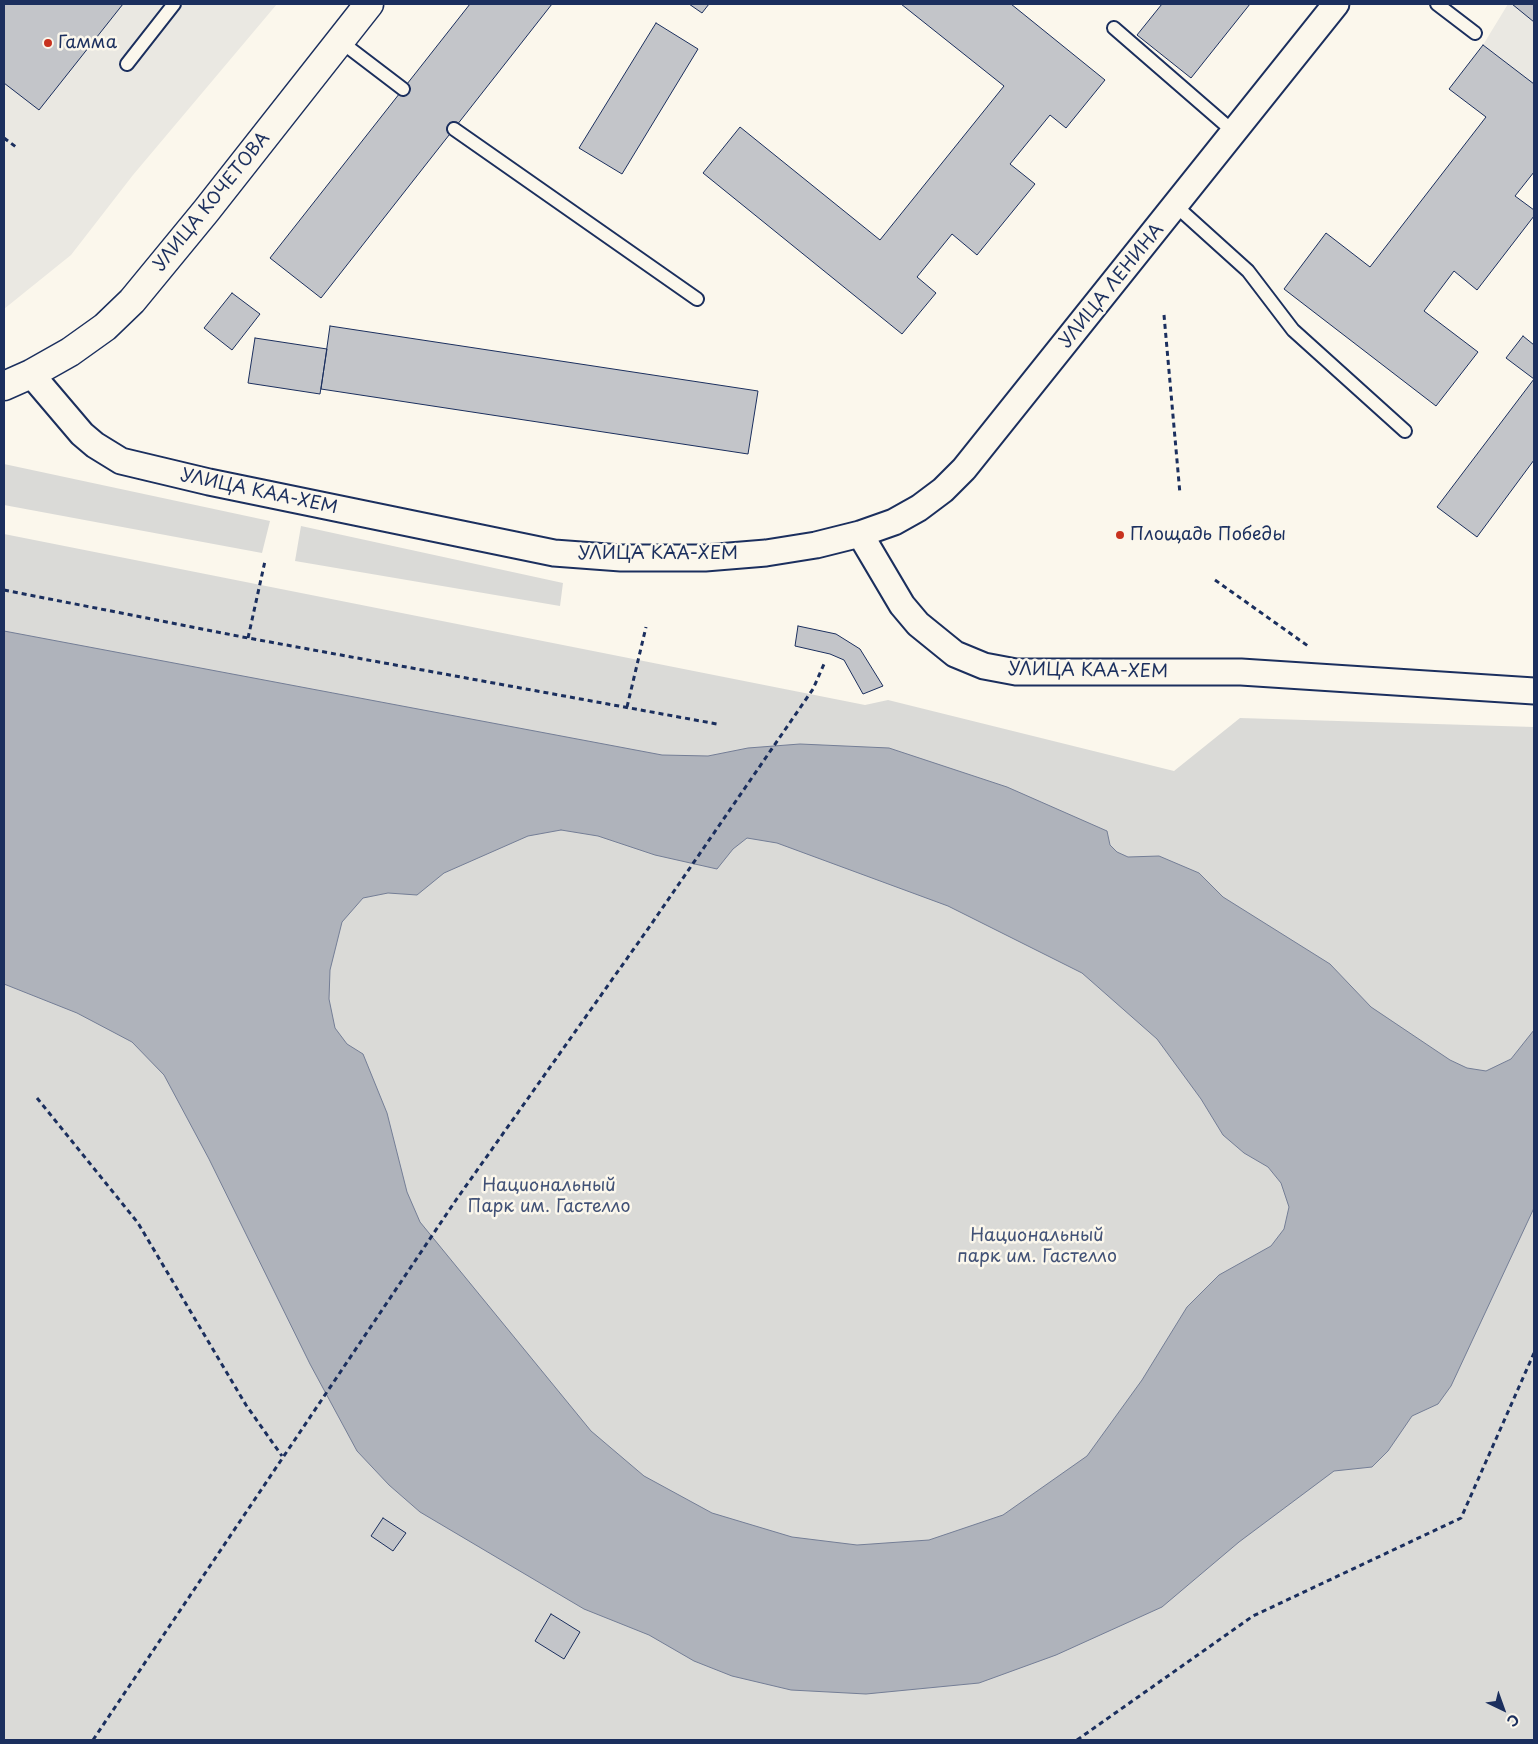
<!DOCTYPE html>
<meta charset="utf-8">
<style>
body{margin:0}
#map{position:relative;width:1538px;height:1744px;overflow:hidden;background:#fbf7ec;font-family:"Playpen Sans",sans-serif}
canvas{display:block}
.frame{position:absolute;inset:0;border:5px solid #1b2f5e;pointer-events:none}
.north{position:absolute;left:1478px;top:1684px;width:50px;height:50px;-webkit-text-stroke:4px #fbf7ec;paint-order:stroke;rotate:138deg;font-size:14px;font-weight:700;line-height:20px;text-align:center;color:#1b2f5e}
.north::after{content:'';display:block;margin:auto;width:18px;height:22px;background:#1b2f5e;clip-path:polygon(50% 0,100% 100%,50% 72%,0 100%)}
</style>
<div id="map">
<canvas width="1538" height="1744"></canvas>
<div class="frame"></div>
<div class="north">С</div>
</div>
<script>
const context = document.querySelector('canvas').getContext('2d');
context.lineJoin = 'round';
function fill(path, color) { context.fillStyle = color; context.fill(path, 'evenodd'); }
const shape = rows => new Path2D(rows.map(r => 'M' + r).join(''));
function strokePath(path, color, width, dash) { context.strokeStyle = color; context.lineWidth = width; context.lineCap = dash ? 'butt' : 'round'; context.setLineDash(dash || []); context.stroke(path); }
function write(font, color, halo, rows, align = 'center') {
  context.font = font + ' "Playpen Sans",sans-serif'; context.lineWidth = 5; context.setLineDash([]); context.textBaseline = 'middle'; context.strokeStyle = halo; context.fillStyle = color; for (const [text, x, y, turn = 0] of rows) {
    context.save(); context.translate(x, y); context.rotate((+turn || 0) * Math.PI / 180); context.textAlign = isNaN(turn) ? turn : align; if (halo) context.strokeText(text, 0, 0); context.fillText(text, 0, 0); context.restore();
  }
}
const built = shape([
 [4,4,277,4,133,175,71,255,4,309],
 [1508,4,1534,4,1534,84,1483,45]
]);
const green = shape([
 [4,464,270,521,262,553,4,505],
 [301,526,563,583,560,606,295,561],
 [4,534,865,705,888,700,1174,771,1240,718,1534,727,1534,1740,4,1740]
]);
const water = shape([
 [4,631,662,755,708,756,748,748,800,744,889,748,1007,787,1107,831,1110,845,1117,852,1128,857,1159,856,1199,873,1223,897,1330,964,1371,1007,1450,1060,1467,1068,1486,1071,1511,1059,1534,1030,1534,1208,1451,1386,1438,1404,1412,1416,1388,1451,1372,1467,1334,1471,1239,1542,1162,1607,1056,1655,979,1683,866,1694,791,1690,732,1676,694,1661,649,1635,584,1609,420,1512,389,1485,357,1451,310,1364,209,1159,164,1075,132,1042,77,1013,4,984,4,631],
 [561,830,598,836,655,855,717,869,733,849,747,838,777,843,948,906,1082,973,1157,1039,1201,1099,1223,1135,1244,1153,1268,1167,1281,1183,1289,1207,1284,1229,1271,1246,1219,1275,1187,1307,1142,1380,1087,1456,1003,1515,929,1540,857,1545,792,1537,712,1513,644,1476,591,1431,420,1222,407,1192,387,1113,363,1054,347,1044,335,1028,329,999,330,970,342,922,363,898,388,893,417,895,444,873,528,836,561,830]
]);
const building = shape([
 [4,4,123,4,39,110,4,83,4,4],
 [470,4,552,4,321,298,270,258,470,4],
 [689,4,709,4,702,13,689,4],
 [901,4,1011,4,1105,80,1066,128,1050,115,1010,164,1035,184,977,255,952,234,917,277,936,293,902,334,703,173,740,127,880,240,1004,86,901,4],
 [1162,4,1250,4,1191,78,1137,35,1162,4],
 [1512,4,1534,4,1534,22,1512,4],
 [656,23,698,49,622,174,579,148,656,23],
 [1483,45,1534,84,1534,172,1515,196,1534,210,1534,216,1477,290,1454,271,1424,311,1478,352,1436,406,1284,289,1326,233,1370,267,1486,117,1449,89,1483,45],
 [232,293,260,314,232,350,204,328,232,293],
 [330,326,758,391,748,454,321,389,330,326],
 [1523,336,1534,345,1534,460,1477,537,1437,507,1534,379,1506,358,1523,336],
 [255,338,327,349,320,394,248,383,255,338],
 [798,626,836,634,860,649,883,686,863,694,844,660,830,654,795,646,798,626],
 [383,1518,406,1533,393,1551,371,1536,383,1518],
 [551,1614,580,1632,564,1659,535,1641,551,1614]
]);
const path = shape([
 [4,138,16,147],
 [1164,315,1180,494],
 [1215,580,1308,646],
 [4,590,248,638,717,724],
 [248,638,265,561],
 [627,707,646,627],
 [37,1098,138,1223,246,1405,282,1456],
 [93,1740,456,1200,650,926,813,689,824,664],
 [1077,1740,1253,1616,1461,1518,1534,1353]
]);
const service = shape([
 [1437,4,1475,33],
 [1114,28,1235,133],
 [340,41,403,89],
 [127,64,174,4],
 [454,129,697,299],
 [1176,206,1248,271,1293,330,1405,431]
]);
const minor = shape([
 [31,374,82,434,95,445,121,461,209,482,554,553,621,558,705,558,766,553,816,545,860,534,894,522,919,508,943,490,964,469,1336,4],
 [860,534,902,605,918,624,955,654,984,666,1016,672,1241,672,1534,691]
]);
const secondary = shape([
 [4,386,31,374,70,352,105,327,132,301,206,211,369,4]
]);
const markers = [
 [48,43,5,"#c8321e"],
 [1120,535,5,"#c8321e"]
];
const poiNames = [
 ["Гамма",58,43],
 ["Площадь Победы",1130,535]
];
const streetNames = [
 ["УЛИЦА КОЧЕТОВА",212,202,-51],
 ["УЛИЦА ЛЕНИНА",1112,286,-51],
 ["УЛИЦА КАА-ХЕМ",259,492,12],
 ["УЛИЦА КАА-ХЕМ",658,554],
 ["УЛИЦА КАА-ХЕМ",1088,671,1]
];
const parkNames = [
 ["Национальный",549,1186],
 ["Парк им. Гастелло",549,1207],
 ["Национальный",1037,1236],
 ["парк им. Гастелло",1037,1257]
];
fill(built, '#eae8e2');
fill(green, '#dadad7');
fill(water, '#afb3bb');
strokePath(water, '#747e96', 1);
fill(building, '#c3c5c9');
strokePath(building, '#1b2f5e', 1);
strokePath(service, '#1b2f5e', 16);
strokePath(minor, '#1b2f5e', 29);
strokePath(secondary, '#1b2f5e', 31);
strokePath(path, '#1b2f5e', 3, [5, 4]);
strokePath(service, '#fbf7ec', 12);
strokePath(minor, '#fbf7ec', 25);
strokePath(secondary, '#fbf7ec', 28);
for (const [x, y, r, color] of markers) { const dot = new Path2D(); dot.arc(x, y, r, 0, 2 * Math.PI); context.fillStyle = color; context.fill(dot); strokePath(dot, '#fbf7ec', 2); }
write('18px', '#1b2f5e', '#fbf7ec', poiNames, 'left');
write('18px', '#1b2f5e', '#fbf7ec', streetNames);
write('18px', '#415176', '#fbf7ec', parkNames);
</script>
